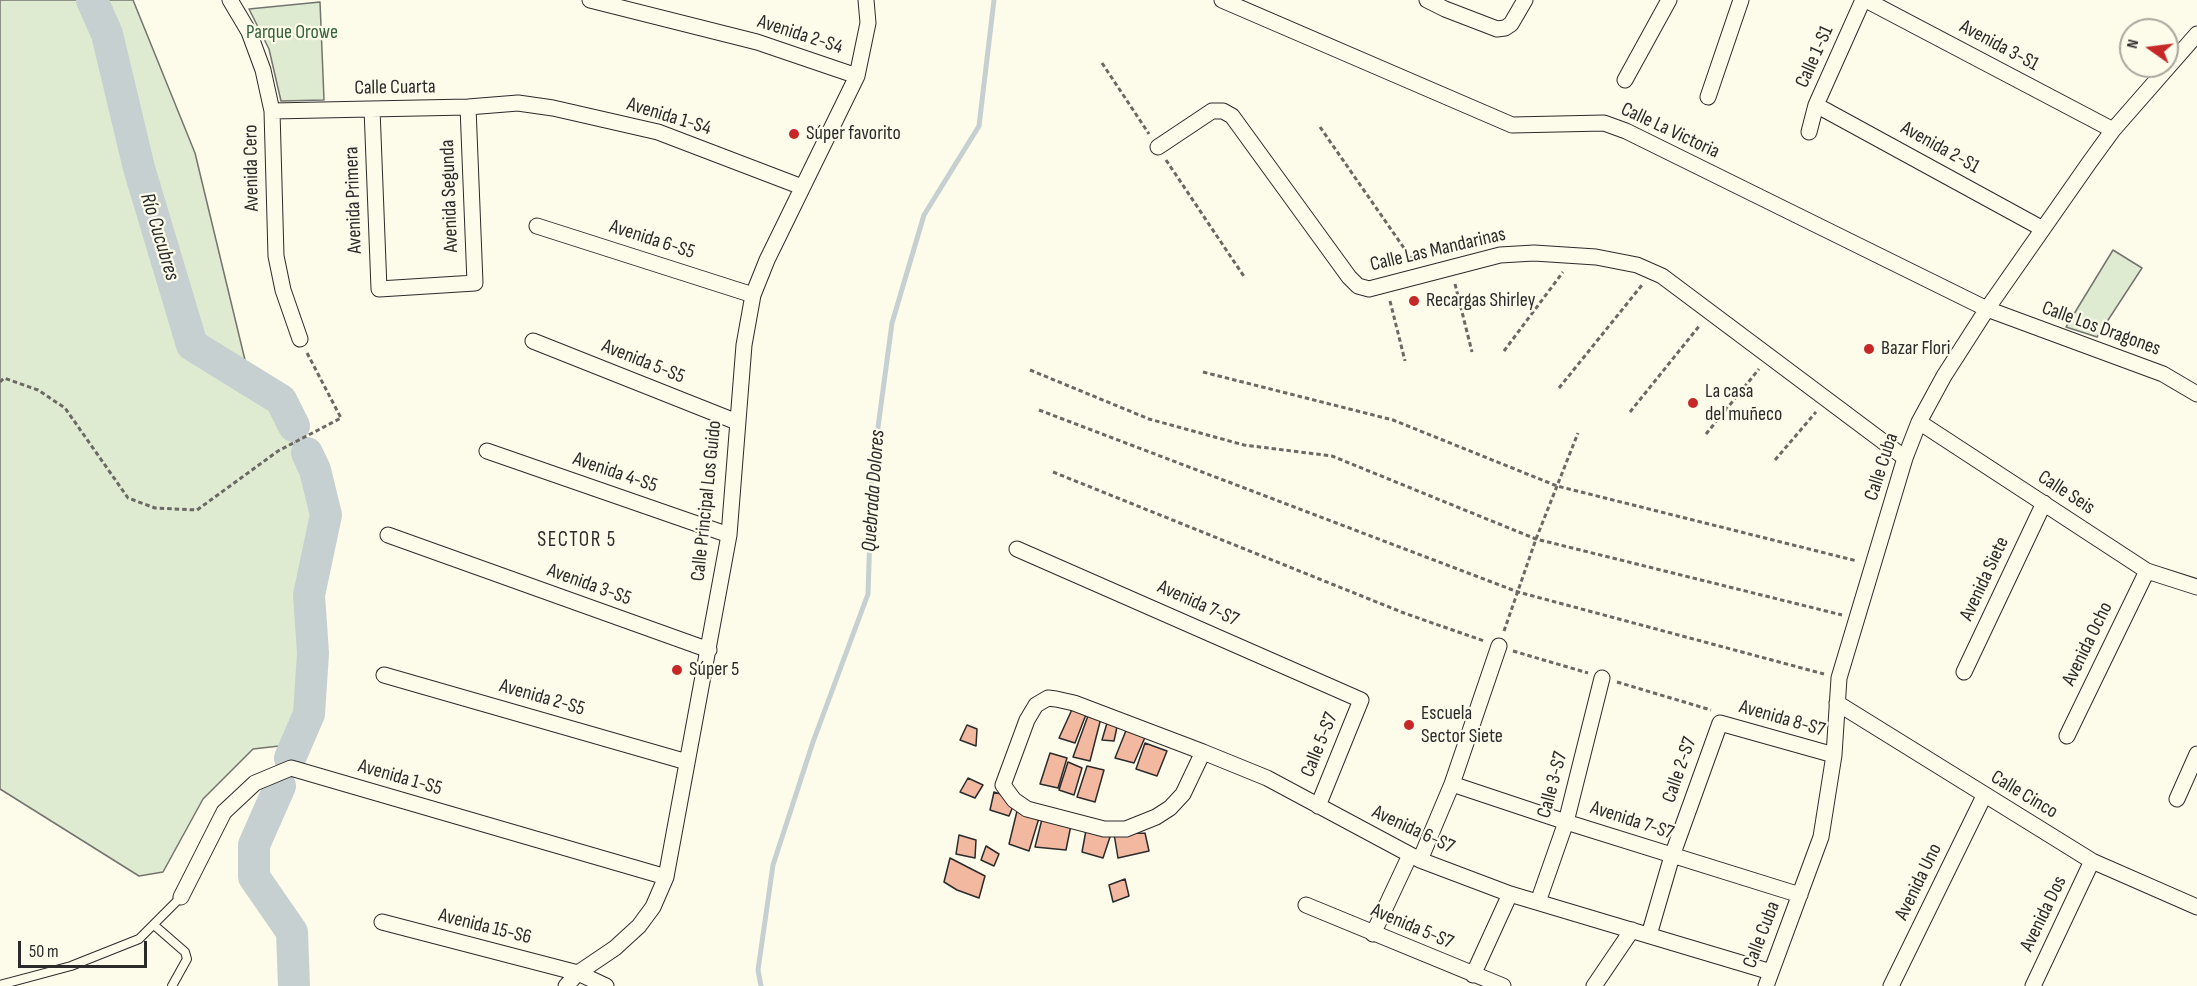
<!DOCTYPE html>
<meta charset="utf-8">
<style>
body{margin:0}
#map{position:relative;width:2197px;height:986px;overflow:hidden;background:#fdfbea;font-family:"Sofia Sans Condensed",sans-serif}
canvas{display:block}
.north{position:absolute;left:2119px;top:18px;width:60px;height:60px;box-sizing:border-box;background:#fdfbea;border:2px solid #a9a89e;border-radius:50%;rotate:284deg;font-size:16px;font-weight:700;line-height:24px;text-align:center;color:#2b2b2b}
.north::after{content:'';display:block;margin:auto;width:21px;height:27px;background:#c62828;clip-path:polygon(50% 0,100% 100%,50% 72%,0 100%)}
.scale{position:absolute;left:18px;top:941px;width:129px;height:27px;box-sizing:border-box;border:3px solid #2b2b2b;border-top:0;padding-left:8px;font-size:18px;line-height:21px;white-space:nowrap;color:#2b2b2b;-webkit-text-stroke:4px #fdfbea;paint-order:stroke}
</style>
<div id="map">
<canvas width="2197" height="986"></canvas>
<div class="north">N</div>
<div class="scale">50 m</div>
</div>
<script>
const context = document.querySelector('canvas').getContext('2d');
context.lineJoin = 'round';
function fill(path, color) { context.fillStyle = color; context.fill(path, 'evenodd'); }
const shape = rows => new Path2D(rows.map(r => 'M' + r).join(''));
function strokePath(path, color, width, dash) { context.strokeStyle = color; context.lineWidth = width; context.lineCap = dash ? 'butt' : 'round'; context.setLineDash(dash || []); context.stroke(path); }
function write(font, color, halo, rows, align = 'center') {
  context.font = font + ' "Sofia Sans Condensed",sans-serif'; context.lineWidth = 4.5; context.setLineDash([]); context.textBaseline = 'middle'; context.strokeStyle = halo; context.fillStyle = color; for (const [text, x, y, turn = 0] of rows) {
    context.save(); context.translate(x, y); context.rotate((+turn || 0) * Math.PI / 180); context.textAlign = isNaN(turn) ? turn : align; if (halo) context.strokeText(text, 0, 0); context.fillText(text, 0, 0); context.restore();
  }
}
const green = shape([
 [0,0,133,0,195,153,245,360,275,403,310,472,315,510,298,591,302,649,298,705,288,745,253,749,203,799,163,872,139,876,0,789,0,0],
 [320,2,324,100,281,101,269,49,249,9,320,2],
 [2113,250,2142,268,2097,337,2066,327,2113,250]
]);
const stream = shape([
 [761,986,758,970,773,865,813,742,868,594,872,472,892,323,924,215,979,126,994,0]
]);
const river = shape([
 [92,0,107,34,139,168,192,345,281,400,294,426],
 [290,758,309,714,313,653,309,595,326,515,315,470,307,453],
 [280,786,254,845,254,877,292,932,294,986]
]);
const building = shape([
 [1074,705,1087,712,1075,743,1059,738,1074,705],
 [1089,713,1101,718,1090,761,1073,757,1089,713],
 [1107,723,1117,727,1114,741,1102,740,1107,723],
 [967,725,977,729,976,746,960,740,967,725],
 [1127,728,1146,735,1134,763,1115,758,1127,728],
 [1145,743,1167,751,1157,776,1136,769,1145,743],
 [1050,753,1067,758,1058,788,1040,784,1050,753],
 [1068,762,1082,768,1074,795,1059,790,1068,762],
 [1087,766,1104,770,1095,802,1077,797,1087,766],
 [968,778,983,785,975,798,960,792,968,778],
 [994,792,1016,799,1009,816,990,810,994,792],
 [1018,807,1039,818,1029,851,1009,844,1018,807],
 [1044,811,1072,820,1066,850,1035,847,1044,811],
 [1087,825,1113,828,1103,858,1082,852,1087,825],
 [1145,833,1149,851,1118,858,1114,834,1145,833],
 [959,835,976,840,975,858,956,854,959,835],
 [986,846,999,854,994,866,981,860,986,846],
 [950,858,985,876,979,898,957,890,944,882,950,858],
 [1125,879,1129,896,1113,902,1109,885,1125,879]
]);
const path = shape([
 [1102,63,1149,134],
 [1320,127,1413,261],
 [1166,160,1245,278],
 [1455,284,1472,352],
 [1390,301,1405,361],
 [1504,351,1563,272],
 [1030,370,1149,419,1244,445,1332,456,1536,539,1842,615],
 [1203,372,1393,420,1557,486,1857,561],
 [0,382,4,378,38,390,65,408,128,498,155,508,197,510,278,451,341,418,306,351],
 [1559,388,1642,285],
 [1039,410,1518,592,1824,674],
 [1630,412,1700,325],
 [1706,434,1759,369],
 [1775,460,1816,412],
 [1053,472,1404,613,1484,641],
 [1504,631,1536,539,1578,433],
 [1513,651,1588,673],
 [1617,682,1711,710]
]);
const lane = shape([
 [154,925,185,952,187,959,172,986],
 [0,985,71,966,139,939,181,897]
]);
const street = shape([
 [230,0,249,32,263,70,272,111,276,256,283,290,300,339],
 [590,0,757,42,857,76],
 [1222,0,1512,125,1604,123,1626,131,1987,309,2163,374,2197,394],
 [1427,0,1445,9,1497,29,1505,28,1511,24,1525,0],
 [1866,0,2113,130],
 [1625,80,1669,0],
 [1708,97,1741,0],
 [1816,105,2043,229],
 [372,109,379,289,475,283,468,107],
 [272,111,468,107,518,103,553,108,658,132,802,187],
 [1809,132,1816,105,1863,0],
 [1158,147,1212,111,1223,111,1232,116,1349,277,1358,286,1369,289,1500,255,1534,253,1596,257,1637,265,1662,276,1905,458],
 [537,226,753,295],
 [533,341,737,422],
 [1919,422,2147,571,2197,587],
 [487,451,729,535],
 [388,535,709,650],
 [1017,549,1361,700,1318,806],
 [1964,672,2044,503],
 [384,675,687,762],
 [1837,703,2092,861,2197,907],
 [2067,736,2147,571],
 [1203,752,1183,794,1170,808,1156,817,1126,829,1104,829,1027,809,1014,800,1003,785,1027,720,1036,705,1048,698,1056,699,1074,703,1203,752,1267,778,1420,860,1510,894,1771,972],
 [1452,784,1566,822,1800,895],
 [2177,799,2197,754],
 [1420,860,1452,784,1499,646],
 [181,897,224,812,255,783,291,768,666,877],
 [1538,902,1566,822,1602,678],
 [1306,905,1503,986],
 [382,922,578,973,606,986],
 [1373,934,1410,855],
 [1649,935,1672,856,1720,723,1834,755],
 [1473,975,1510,894],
 [566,986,578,973,615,948,639,926,653,907,666,877,729,535,744,345,753,295,767,260,857,76,868,23,866,0],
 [1594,986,1632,930],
 [1766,986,1821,837,1834,755,1839,678,1905,458,1919,422,1944,376,1987,309,2089,163,2113,130,2197,34],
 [1891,986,1984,796],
 [2033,986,2092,861]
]);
const markers = [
 [794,134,6,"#c62828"],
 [1414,301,6,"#c62828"],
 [1869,349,6,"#c62828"],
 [1693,403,6,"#c62828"],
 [677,670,6,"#c62828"],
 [1409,725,6,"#c62828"]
];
const parkNames = [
 ["Parque Orowe",292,33]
];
const streetNames = [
 ["Avenida 2-S4",800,35,18],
 ["Avenida 3-S1",1999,46,28],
 ["Calle 1-S1",1815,57,-66],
 ["Calle Cuarta",395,88,-1],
 ["Avenida 1-S4",669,117,17],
 ["Calle La Victoria",1670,131,25],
 ["Avenida 2-S1",1940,148,29],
 ["Avenida Cero",252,168,-91],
 ["Avenida Segunda",450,196,-92],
 ["Avenida Primera",354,200,-92],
 ["Avenida 6-S5",652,240,18],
 ["Calle Las Mandarinas",1438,250,-13],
 ["Calle Los Dragones",2101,329,20],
 ["Avenida 5-S5",643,362,22],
 ["Calle Cuba",1882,467,-72],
 ["Avenida 4-S5",615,473,19],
 ["Calle Seis",2066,493,33],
 ["Calle Principal Los Guido",707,501,-84],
 ["Avenida Siete",1985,579,-65],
 ["Avenida 3-S5",589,585,20],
 ["Avenida 7-S7",1198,604,24],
 ["Avenida Ocho",2088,644,-64],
 ["Avenida 2-S5",542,698,16],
 ["Avenida 8-S7",1782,719,16],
 ["Calle 5-S7",1320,745,-68],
 ["Calle 2-S7",1680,770,-71],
 ["Avenida 1-S5",400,778,16],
 ["Calle 3-S7",1553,785,-75],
 ["Calle Cinco",2024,795,31],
 ["Avenida 7-S7",1632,821,18],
 ["Avenida 6-S7",1413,830,25],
 ["Avenida Uno",1919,882,-64],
 ["Avenida Dos",2044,914,-64],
 ["Avenida 15-S6",485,927,14],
 ["Avenida 5-S7",1412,927,23],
 ["Calle Cuba",1762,935,-69]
];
const poiNames = [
 ["Súper favorito",806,134],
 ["Recargas Shirley",1426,301],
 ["Bazar Flori",1881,349],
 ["La casa",1705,392],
 ["del muñeco",1705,415],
 ["Súper 5",689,670],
 ["Escuela",1421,714],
 ["Sector Siete",1421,737]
];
const waterNames = [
 ["Río Cucubres",159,237,73],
 ["Quebrada Dolores",874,491,-86]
];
const neighbourhoodNames = [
 ["SECTOR 5",577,541]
];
fill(green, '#deebd1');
strokePath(green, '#74746e', 1.5);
strokePath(stream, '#c7d0d0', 5);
strokePath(river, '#c7d0d0', 32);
fill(building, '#f2b8a0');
strokePath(building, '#2b2b2b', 1.5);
strokePath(lane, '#2b2b2b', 10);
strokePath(street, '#2b2b2b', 17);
strokePath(path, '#6a6964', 3, [4.5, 3]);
strokePath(lane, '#fdfbea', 8);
strokePath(street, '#fdfbea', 15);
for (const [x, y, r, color] of markers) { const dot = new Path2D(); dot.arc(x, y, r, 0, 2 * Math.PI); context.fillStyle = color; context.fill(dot); strokePath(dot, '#fdfbea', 2); }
write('20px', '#34623c', '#fdfbea', parkNames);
write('20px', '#2b2b2b', '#fdfbea', streetNames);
write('20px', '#2b2b2b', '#fdfbea', poiNames, 'left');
write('italic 21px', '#2b2b2b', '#fdfbea', waterNames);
context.letterSpacing = '1.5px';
write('21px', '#2b2b2b', '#fdfbea', neighbourhoodNames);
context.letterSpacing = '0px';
</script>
